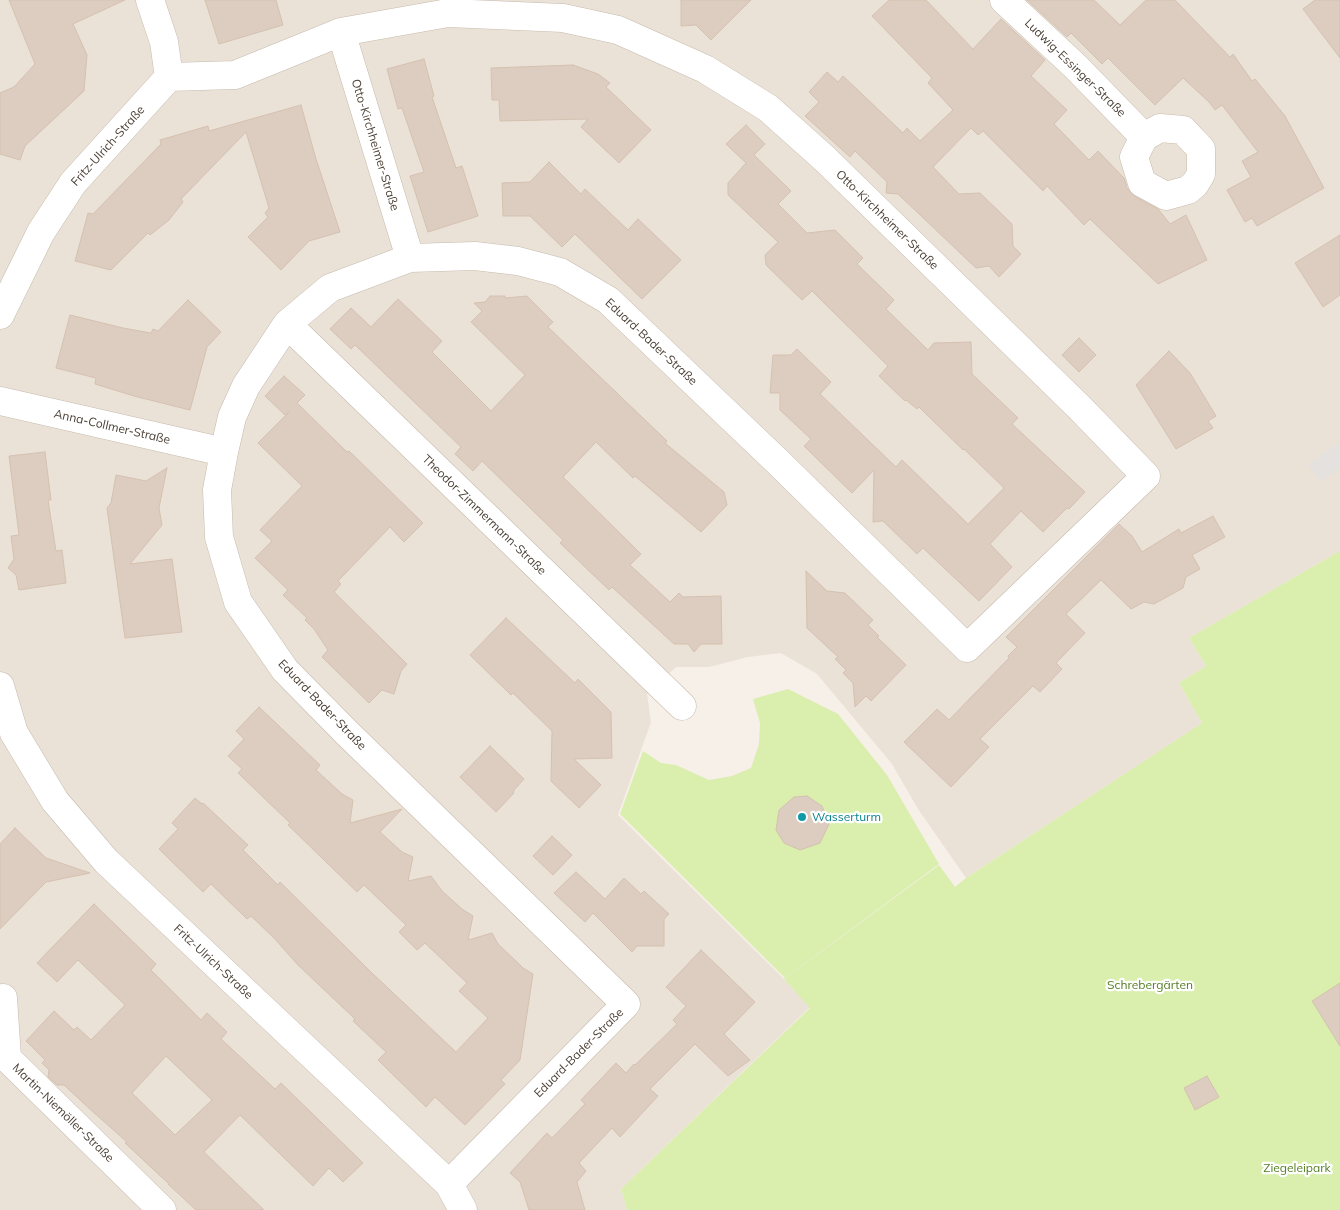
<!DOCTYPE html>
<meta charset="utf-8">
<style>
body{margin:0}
canvas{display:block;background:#f6f0e9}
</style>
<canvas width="1340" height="1210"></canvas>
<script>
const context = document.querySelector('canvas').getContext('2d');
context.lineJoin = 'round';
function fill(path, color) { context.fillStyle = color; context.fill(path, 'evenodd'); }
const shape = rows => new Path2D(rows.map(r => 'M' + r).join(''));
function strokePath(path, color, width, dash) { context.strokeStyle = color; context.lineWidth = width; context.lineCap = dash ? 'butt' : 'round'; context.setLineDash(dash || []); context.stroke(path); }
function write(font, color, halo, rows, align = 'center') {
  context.font = font + ' Mulish,sans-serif'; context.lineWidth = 4.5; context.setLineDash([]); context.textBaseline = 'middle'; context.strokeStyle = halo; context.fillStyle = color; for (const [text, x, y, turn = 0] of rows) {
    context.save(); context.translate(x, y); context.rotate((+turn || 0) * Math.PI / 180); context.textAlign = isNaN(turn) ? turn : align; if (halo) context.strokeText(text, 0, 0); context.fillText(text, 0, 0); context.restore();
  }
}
const residential = shape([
 [0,0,1340,0,1340,551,1189,638,1206,666,1179,683,1202,723,966,878,918,809,892,764,817,674,781,653,748,657,709,667,676,667,647,694,651,722,618,815,784,979,810,1007,621,1189,627,1210,0,1210]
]);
const green = shape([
 [1340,551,1340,1210,627,1210,621,1189,810,1008,784,979,939,865,955,887,966,878,1202,723,1179,683,1206,666,1189,638],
 [788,689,838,714,887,775,939,864,785,978,620,814,643,751,661,763,676,765,709,780,732,776,751,768,759,744,760,723,753,699]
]);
const parking = shape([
 [1340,442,1340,468,1321,482,1308,465]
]);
const building = shape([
 [9,0,125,0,73,24,87,55,84,91,25,146,20,160,0,154,0,93,14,87,35,64,9,0],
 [205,0,276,0,283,25,219,44,205,0],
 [681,0,751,0,711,40,696,25,681,26,681,0],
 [889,0,926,0,973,49,1001,19,1045,60,1031,76,1067,110,1054,124,1089,160,1098,151,1124,178,1127,188,1134,196,1158,209,1170,224,1186,215,1207,260,1158,284,1090,219,1084,225,1047,186,1043,191,983,131,978,135,971,128,933,167,959,194,980,193,1012,224,1013,246,1021,254,999,277,989,266,976,268,898,194,886,193,887,182,855,151,850,157,805,116,819,102,809,92,827,72,838,82,843,76,903,133,907,128,920,141,953,110,928,83,932,78,872,16,889,0],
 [1027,0,1094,0,1120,25,1146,0,1175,0,1230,57,1233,54,1252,81,1255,79,1285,116,1324,188,1257,226,1252,218,1245,222,1227,190,1251,177,1242,161,1258,152,1222,105,1215,110,1209,102,1183,78,1155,105,1108,58,1102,64,1071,33,1067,37,1027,0],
 [1315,0,1340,0,1340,58,1303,9,1315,0],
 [424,59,434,96,432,97,456,168,462,166,478,216,428,232,410,176,424,172,402,108,398,109,387,69,424,59],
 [573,65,598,74,610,83,606,87,651,130,619,163,581,127,588,119,500,121,499,100,492,100,491,68,573,65],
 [301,105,316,159,340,232,309,241,281,270,248,237,268,217,265,213,269,208,246,132,181,199,183,202,169,220,150,235,148,233,111,270,75,261,88,213,93,214,161,144,160,140,208,126,209,131,301,105],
 [746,125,765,144,754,155,791,191,778,204,807,233,835,230,863,258,857,264,894,300,886,309,928,350,934,343,971,342,972,374,1018,418,1012,424,1085,492,1069,509,1067,508,1043,532,1021,511,990,544,1012,567,979,601,923,548,917,554,883,521,873,522,874,470,852,493,804,446,811,439,780,410,780,393,770,393,773,355,791,355,797,349,831,382,820,394,896,467,902,460,968,524,1004,488,964,449,963,450,919,407,917,409,906,400,905,401,879,376,888,366,812,291,802,300,766,265,765,255,778,242,728,195,728,183,746,163,726,144,746,125],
 [549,162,581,194,585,189,628,230,638,219,681,260,642,299,575,234,562,247,530,216,503,216,502,183,530,182,549,162],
 [1340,235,1340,295,1323,307,1295,263,1340,235],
 [490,296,505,296,505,298,527,296,553,322,548,327,667,441,665,443,724,492,727,505,701,532,635,476,633,478,596,442,563,477,641,554,630,565,670,602,679,593,683,597,721,596,722,644,701,644,694,652,688,644,674,644,612,587,609,590,560,543,563,540,482,461,473,471,455,454,461,447,355,345,351,349,330,329,351,308,371,327,398,299,442,341,432,352,491,411,525,375,471,322,482,311,474,303,485,302,490,296],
 [188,300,221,332,207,347,190,410,134,396,95,384,96,378,56,368,70,315,123,328,151,333,153,329,158,331,188,300],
 [1079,338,1096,355,1079,372,1062,355,1079,338],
 [1169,351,1190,373,1216,416,1208,421,1213,428,1176,449,1136,385,1169,351],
 [284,376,305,395,297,403,347,452,349,451,423,523,404,542,390,527,338,581,341,584,334,592,407,664,401,671,394,694,382,690,369,703,322,657,328,650,314,629,305,620,307,618,283,595,288,590,255,558,272,541,260,530,302,486,258,443,289,412,285,415,265,396,284,376],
 [45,452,51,500,48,500,56,551,62,550,66,583,19,590,16,575,8,568,14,559,11,536,19,535,9,456,45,452],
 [167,468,159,508,162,525,130,564,172,559,182,632,125,638,107,508,111,503,116,475,146,481,167,468],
 [1213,516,1225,537,1192,555,1200,569,1186,577,1183,588,1154,604,1144,602,1131,609,1101,580,1066,614,1085,633,1056,663,1062,669,1040,692,1033,686,980,739,989,747,951,787,904,742,937,709,949,720,1009,658,1008,656,1017,647,1006,637,1119,524,1132,536,1142,552,1179,529,1181,533,1213,516],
 [806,571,827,591,845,593,873,620,868,625,879,636,877,637,906,665,871,701,866,696,855,707,853,683,843,673,846,670,835,659,838,657,807,628,806,571],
 [506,618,575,683,578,679,611,712,612,758,574,759,601,785,579,808,551,781,552,731,513,693,511,695,470,655,506,618],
 [259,707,320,765,316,770,342,794,353,800,350,823,402,809,380,832,402,852,413,857,408,881,431,876,442,891,462,909,473,916,468,940,492,933,498,944,518,963,523,968,533,974,520,1060,501,1080,505,1084,465,1125,435,1097,426,1107,378,1060,386,1052,353,1021,355,1019,298,965,274,938,251,916,247,919,211,884,203,892,159,849,178,829,172,823,195,798,202,804,203,803,248,845,243,850,278,885,280,882,373,974,456,1052,488,1018,459,991,467,983,425,943,417,950,399,932,406,925,364,885,357,892,288,825,290,823,238,773,242,769,228,756,244,739,236,731,259,707],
 [490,746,524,779,514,790,513,794,496,812,460,777,490,746],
 [807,796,822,806,829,824,820,843,800,850,784,843,776,830,779,810,794,797,807,796],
 [15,828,46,858,90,873,46,882,0,929,0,844,15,828],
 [552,836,572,855,553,875,533,856,552,836],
 [576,872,605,899,624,878,641,894,644,891,669,914,664,919,664,946,637,946,632,952,593,913,585,922,554,893,576,872],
 [94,904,156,964,151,970,201,1020,207,1013,227,1032,221,1039,275,1089,281,1083,363,1163,343,1182,329,1168,313,1186,240,1115,204,1152,264,1210,196,1210,168,1184,169,1184,125,1143,127,1142,92,1111,64,1085,57,1085,48,1077,49,1070,42,1063,45,1060,26,1041,54,1011,74,1030,77,1027,91,1040,125,1005,78,960,57,982,37,963,94,904],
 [166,1056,212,1100,175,1135,132,1093,166,1056],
 [701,950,755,1002,724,1034,750,1060,728,1076,695,1044,650,1089,658,1096,620,1137,612,1128,579,1163,586,1171,577,1182,585,1210,529,1210,520,1182,510,1173,547,1133,552,1138,585,1104,581,1100,616,1063,626,1073,634,1064,635,1065,677,1024,673,1020,686,1006,666,987,701,950],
 [1340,983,1340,1046,1312,1001,1340,983],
 [1207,1076,1219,1097,1195,1110,1184,1088,1207,1076]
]);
const street = shape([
 [1004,0,1076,67,1144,137],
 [341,32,410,258],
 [169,77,235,75,341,32,448,13,563,18,618,30,705,69,768,108,825,159,1080,408,1146,476,967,648,778,462,608,300,560,272,518,261,475,256,410,258,330,288,287,324,246,386,232,417,224,452,217,490,219,537,238,602,285,670,346,732,626,1004,449,1184],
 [1160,128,1183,130,1201,149,1201,174,1195,184,1188,190,1166,196,1142,183,1134,157,1144,137,1160,128],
 [0,315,41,232,73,183,169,77,164,42,150,0],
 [287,324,682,706],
 [0,401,224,452],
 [0,686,14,733,55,801,106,861,449,1184,463,1210],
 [3,998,7,1058,162,1210]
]);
const markers = [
 [802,817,5,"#0f9aa8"]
];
const streetNames = [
 ["Ludwig-Essinger-Straße",1075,68,44],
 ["Otto-Kirchheimer-Straße",375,145,73],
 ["Fritz-Ulrich-Straße",108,146,-48],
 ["Otto-Kirchheimer-Straße",887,220,44],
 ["Eduard-Bader-Straße",651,342,43],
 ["Anna-Collmer-Straße",112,427,13],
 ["Theodor-Zimmermann-Straße",484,515,44],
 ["Eduard-Bader-Straße",322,705,46],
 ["Fritz-Ulrich-Straße",213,962,43],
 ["Eduard-Bader-Straße",579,1053,-45],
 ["Martin-Niemöller-Straße",63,1113,44]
];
const cultureNames = [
 ["Wasserturm",812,817]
];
const parkNames = [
 ["Schrebergärten",1150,985],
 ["Ziegeleipark",1297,1168]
];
fill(residential, '#ebe2d7');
fill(green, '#daeeae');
fill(parking, '#e4e1de');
fill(building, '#dccdc0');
strokePath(building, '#d5c1b0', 1);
strokePath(street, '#c6baad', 29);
strokePath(street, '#fff', 28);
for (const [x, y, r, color] of markers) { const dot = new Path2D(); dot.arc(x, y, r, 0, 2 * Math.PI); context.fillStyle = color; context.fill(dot); strokePath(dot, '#fff', 2); }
write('12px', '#4b4036', '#fff', streetNames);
write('12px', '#0d838f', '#fff', cultureNames, 'left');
write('12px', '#527e21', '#fff', parkNames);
</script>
